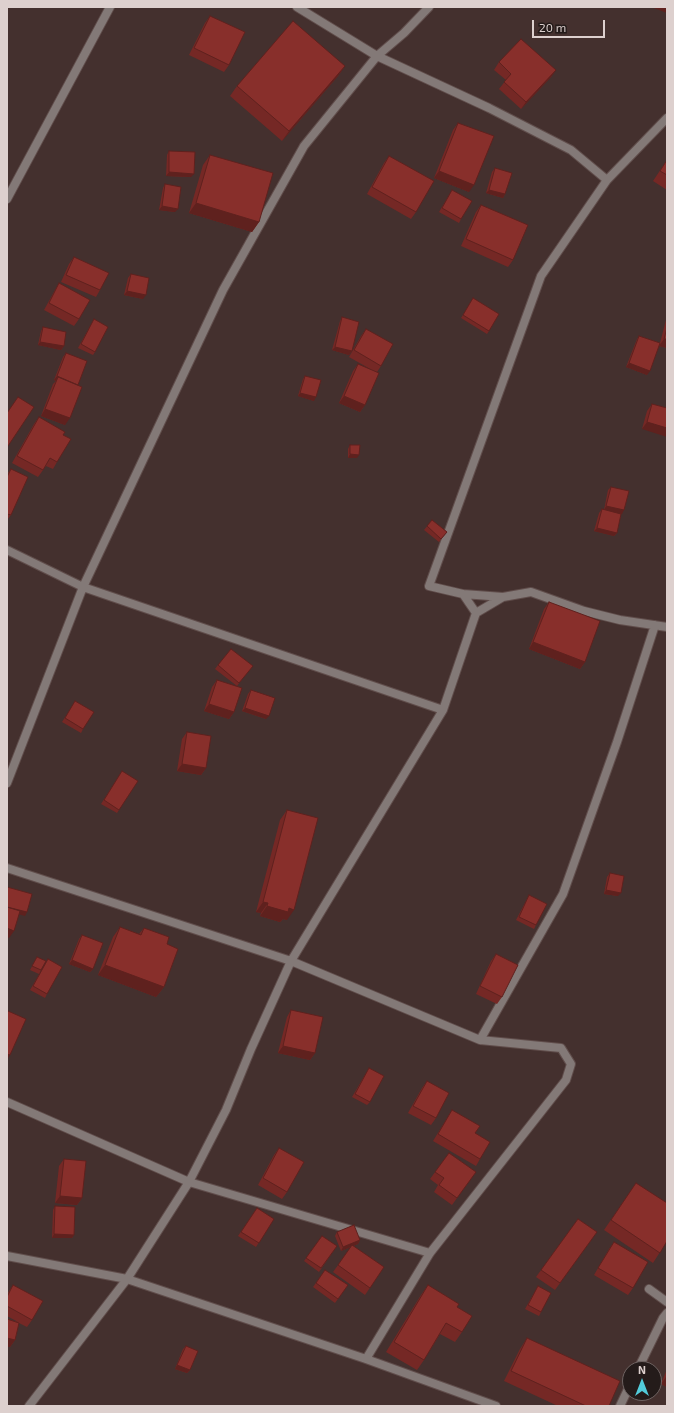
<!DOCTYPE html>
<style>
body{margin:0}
#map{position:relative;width:674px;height:1413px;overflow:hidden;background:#44302e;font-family:"Exo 2",sans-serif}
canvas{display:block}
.frame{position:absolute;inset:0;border:8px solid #ddd0ce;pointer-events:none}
.north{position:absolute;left:622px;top:1361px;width:40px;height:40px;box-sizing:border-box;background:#241b1a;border:1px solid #6e6362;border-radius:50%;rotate:0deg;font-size:11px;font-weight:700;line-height:16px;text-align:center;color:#ddd0ce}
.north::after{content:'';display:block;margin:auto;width:14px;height:18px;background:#52cbda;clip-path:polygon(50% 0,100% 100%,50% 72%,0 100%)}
.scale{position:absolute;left:532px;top:20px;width:73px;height:18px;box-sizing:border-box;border:2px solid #ddd0ce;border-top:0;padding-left:5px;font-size:12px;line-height:14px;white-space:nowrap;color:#ddd0ce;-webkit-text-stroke:3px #241b1a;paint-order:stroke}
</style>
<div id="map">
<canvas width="674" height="1413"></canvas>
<div class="frame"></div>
<div class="north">N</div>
<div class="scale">20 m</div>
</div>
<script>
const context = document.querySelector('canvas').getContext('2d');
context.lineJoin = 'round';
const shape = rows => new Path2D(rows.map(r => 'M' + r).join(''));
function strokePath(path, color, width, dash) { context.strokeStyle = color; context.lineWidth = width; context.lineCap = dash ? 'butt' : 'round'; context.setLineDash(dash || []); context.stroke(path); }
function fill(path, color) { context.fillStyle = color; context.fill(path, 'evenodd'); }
const street = shape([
 [297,7,377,56,489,108,571,150,607,180],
 [7,199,110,7],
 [7,550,83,587,443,710],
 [463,594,503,597],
 [476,613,503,597,531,592,584,611,620,620,667,627],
 [7,783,83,587,223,290,304,146,377,56,404,33,429,7],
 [7,868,291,961,480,1040,561,1048,571,1064,566,1080,430,1253,366,1359],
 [480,1040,563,894,617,742,655,625],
 [7,1102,189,1182,430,1253],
 [7,1256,127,1279,366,1359,496,1406],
 [649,1289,667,1302],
 [638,1369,663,1318,667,1313],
 [29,1406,127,1279,189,1182,226,1110,251,1049,291,961,443,710,476,613,463,594,429,586,541,276,607,180,667,118],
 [620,1406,630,1385]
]);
const wall = shape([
 [210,16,229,65,224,72,189,55,205,23],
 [499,62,556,70,551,77,521,109,499,89,506,80,494,70],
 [345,66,338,76,282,141,230,96,237,86],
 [458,123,469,192,434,178,453,130],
 [169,151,191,177,166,176,167,155],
 [210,155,259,222,252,232,189,213,203,165],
 [389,156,416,212,411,219,367,194,384,163],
 [667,160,667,190,653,181],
 [495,168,505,194,503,198,486,193,492,172],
 [165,184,175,212,159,210,163,188],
 [452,190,461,219,459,223,439,212],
 [481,205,513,260,508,267,461,246,476,212],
 [74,257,100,290,96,297,61,282,69,264],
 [131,274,143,299,124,295,128,278],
 [59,283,79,319,74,326,44,310,55,290],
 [471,302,489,331,487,334,461,318],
 [667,316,667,348,659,346,647,375,626,367,637,339,639,336,660,343],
 [342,317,352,351,349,355,332,350,340,321],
 [94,319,95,352,93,355,78,348],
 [43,327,64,346,61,350,38,345,41,331],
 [366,329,381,366,377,372,365,405,360,412,339,403,353,371,358,364,372,370,349,357,361,336],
 [66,353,78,385,65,425,41,416,53,384,56,381,54,380,63,357],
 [305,376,314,401,298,396,303,379],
 [652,404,667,408,642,429,647,411],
 [39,417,57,462,53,469,46,466,38,477,12,463,34,424],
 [350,445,357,458,348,458,348,449],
 [11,469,11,515,7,520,7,474],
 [611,487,622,514,611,512,617,533,614,536,594,531,599,513,602,509,604,510,608,490],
 [432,520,447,532,439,542,424,530],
 [549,602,585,662,580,669,529,649,544,609],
 [218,665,250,669,237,686,215,669],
 [217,680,234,712,229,719,204,711,212,687],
 [251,690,266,719,242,711,248,694],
 [73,705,83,729,81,733,62,722],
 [187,732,206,768,201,775,177,771,182,739],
 [122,771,119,810,117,813,101,804],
 [287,810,287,920,283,919,280,922,260,916,261,913,256,912,280,820],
 [610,873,618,896,604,894,607,877],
 [529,895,536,925,534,929,516,920,527,899],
 [120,927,139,934,144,928,167,944,164,987,156,997,98,975,113,937],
 [82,935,93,969,90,972,69,964,79,939],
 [496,954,502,997,497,1004,476,994,491,961],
 [37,957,41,970,39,974,30,970],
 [48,959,47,994,45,998,30,990],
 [291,1010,315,1053,310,1060,278,1053,287,1017],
 [369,1068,370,1102,367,1105,352,1097],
 [427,1081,436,1118,431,1125,408,1113,422,1088],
 [452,1110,475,1133,480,1159,476,1166,433,1141],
 [279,1148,287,1192,282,1199,258,1185,274,1155],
 [449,1153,476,1172,452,1205,434,1192,438,1185,430,1179],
 [64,1159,82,1198,77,1205,55,1203,59,1166],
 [636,1183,667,1241,653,1263,604,1230],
 [55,1206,74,1235,72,1238,52,1238,53,1210],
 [257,1208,274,1219,256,1247,238,1236],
 [578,1219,597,1232,555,1290,536,1277],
 [337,1232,360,1240,358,1244,353,1246,384,1267,365,1295,333,1272,351,1247,341,1251,335,1236],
 [322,1236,337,1246,319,1272,304,1261],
 [614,1242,633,1288,628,1295,594,1275,609,1249],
 [325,1270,348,1285,335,1303,313,1287],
 [13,1285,32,1320,27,1327,19,1323,15,1340,10,1347,7,1347,7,1319,18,1322,7,1316,7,1294],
 [428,1285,457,1307,462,1332,455,1342,440,1334,424,1360,417,1370,386,1352,421,1295],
 [538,1286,541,1312,539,1316,525,1309],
 [527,1338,609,1406,558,1406,504,1381,520,1349],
 [186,1346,190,1370,187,1373,175,1369,183,1349],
 [667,1369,667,1387,661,1384]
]);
const shadedWall = shape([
 [651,7,667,7,667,13],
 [345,66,338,76,282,141,289,131],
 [556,70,551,77,521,109,526,102],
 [439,171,474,185,469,192,434,178],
 [169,172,194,174,191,177,166,176],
 [489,190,505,194,503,198,486,193],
 [196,203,259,222,252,232,189,213],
 [162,206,178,209,175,212,159,210],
 [127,291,146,295,143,299,124,295],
 [664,339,667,339,667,348,659,346],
 [40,342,64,346,61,350,38,345],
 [335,347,352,351,349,355,332,350],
 [629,363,650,371,647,375,626,367],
 [57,376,78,385,58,377,56,381,54,380],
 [300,393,316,397,314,401,298,396],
 [344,396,365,405,360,412,339,403],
 [45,409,70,418,65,425,41,416],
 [647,422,667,428,667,437,642,429],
 [350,454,359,455,357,458,348,458],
 [606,506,624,510,622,514,604,510],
 [597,528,617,533,614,536,594,531],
 [533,642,585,662,580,669,529,649],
 [209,704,234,712,229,719,204,711],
 [245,708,269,716,266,719,242,711],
 [182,764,206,768,201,775,177,771],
 [606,890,621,893,618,896,604,894],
 [263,902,268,903,261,913,256,912],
 [267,906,289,908,294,910,287,920,283,919,280,922,260,916],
 [7,907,27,912,25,916,7,911],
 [7,928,14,931,9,938,7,937],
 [72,960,93,969,90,972,69,964],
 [105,965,164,987,156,997,98,975],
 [283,1046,315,1053,310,1060,278,1053],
 [7,1054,10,1055,7,1060],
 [60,1196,82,1198,77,1205,55,1203],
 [54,1234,74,1235,72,1238,52,1238],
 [360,1240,358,1244,341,1251,343,1247],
 [7,1338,15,1340,10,1347,7,1347],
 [177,1365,190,1370,187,1373,175,1369],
 [666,1377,667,1378,667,1387,661,1384]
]);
const building = shape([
 [210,16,245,32,229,65,194,48,210,16],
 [293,21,345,66,289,131,237,86,293,21],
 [521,39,556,70,526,102,504,82,511,74,499,62,521,39],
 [458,123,494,136,474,185,439,171,458,123],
 [169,151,195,152,194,174,169,172,169,151],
 [210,155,273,173,259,222,196,203,210,155],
 [389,156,434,181,416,212,372,187,389,156],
 [667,160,667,175,660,171,667,160],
 [495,168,512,173,505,194,489,190,495,168],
 [165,184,181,187,178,209,162,206,165,184],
 [452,190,472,201,461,219,442,208,452,190],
 [481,205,528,225,513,260,466,239,481,205],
 [74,257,109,273,100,290,66,275,74,257],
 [131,274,149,278,146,295,127,291,131,274],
 [59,283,90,300,79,319,49,303,59,283],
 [473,298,499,314,489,331,463,315,473,298],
 [342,317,359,322,352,351,335,347,342,317],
 [94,319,108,327,95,352,81,344,94,319],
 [43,327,66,332,64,346,40,342,43,327],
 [667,328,667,339,664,339,667,328],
 [366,329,393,344,381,366,354,350,366,329],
 [639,336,660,343,650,371,629,363,639,336],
 [66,353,87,361,78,385,57,376,66,353],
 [358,364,379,373,365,405,344,396,358,364],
 [305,376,321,380,316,397,300,393,305,376],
 [58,377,82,387,70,418,45,409,58,377],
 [18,397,34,407,8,446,7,446,7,413,18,397],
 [652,404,667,408,667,428,647,422,652,404],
 [39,417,65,432,63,435,71,439,57,462,50,458,43,470,17,456,39,417],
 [350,445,360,445,359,455,350,454,350,445],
 [11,469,28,477,11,515,7,514,7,477,11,469],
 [611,487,629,491,624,510,606,506,611,487],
 [602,509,621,514,617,533,597,528,602,509],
 [432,520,447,532,441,539,427,526,432,520],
 [549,602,600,621,585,662,533,642,549,602],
 [231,649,253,666,239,683,218,665,231,649],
 [217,680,242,688,234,712,209,704,217,680],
 [251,690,275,698,269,716,245,708,251,690],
 [75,701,94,712,83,729,65,718,75,701],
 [187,732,211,736,206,768,182,764,187,732],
 [122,771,138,781,119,810,104,800,122,771],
 [287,810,318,818,294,910,289,908,288,912,267,906,268,903,263,902,287,810],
 [610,873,624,876,621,893,606,890,610,873],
 [7,887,32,894,27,912,7,907,7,887],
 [529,895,547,904,536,925,519,917,529,895],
 [7,907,20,911,14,931,7,928,7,907],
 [120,927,141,935,144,928,169,937,167,944,178,949,164,987,105,965,120,927],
 [82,935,103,943,93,969,72,960,82,935],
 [496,954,518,965,502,997,480,986,496,954],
 [37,957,46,961,41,970,32,966,37,957],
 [48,959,62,967,47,994,33,986,48,959],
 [291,1010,323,1017,315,1053,283,1046,291,1010],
 [8,1011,26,1019,10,1055,7,1054,7,1014,8,1011],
 [369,1068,384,1076,370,1102,355,1094,369,1068],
 [427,1081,449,1093,436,1118,413,1106,427,1081],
 [452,1110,480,1126,475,1133,490,1142,480,1159,438,1134,452,1110],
 [279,1148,304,1162,287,1192,263,1178,279,1148],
 [449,1153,476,1172,457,1198,439,1185,444,1178,435,1172,449,1153],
 [64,1159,86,1161,82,1198,60,1196,64,1159],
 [636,1183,667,1203,667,1241,660,1253,611,1220,636,1183],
 [55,1206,75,1207,74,1235,54,1234,55,1206],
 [257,1208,274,1219,259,1243,241,1232,257,1208],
 [578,1219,597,1232,560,1283,541,1270,578,1219],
 [354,1225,360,1240,343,1247,337,1232,354,1225],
 [322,1236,337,1246,321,1268,306,1258,322,1236],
 [614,1242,648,1262,633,1288,598,1268,614,1242],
 [352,1245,384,1267,370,1288,338,1265,352,1245],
 [325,1270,348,1285,338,1299,316,1283,325,1270],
 [13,1285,43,1301,32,1320,7,1306,7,1297,13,1285],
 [428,1285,459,1304,457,1307,472,1316,462,1332,446,1323,424,1360,394,1342,428,1285],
 [538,1286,551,1293,541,1312,528,1305,538,1286],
 [7,1319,19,1323,15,1340,7,1338,7,1319],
 [527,1338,620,1381,609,1406,586,1406,511,1371,527,1338],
 [186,1346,198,1351,190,1370,177,1365,186,1346]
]);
strokePath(street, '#604d4b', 10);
strokePath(street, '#837977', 8);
fill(wall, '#752825');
fill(shadedWall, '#5f211e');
fill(building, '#882f2b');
strokePath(building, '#5f211e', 1);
</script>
